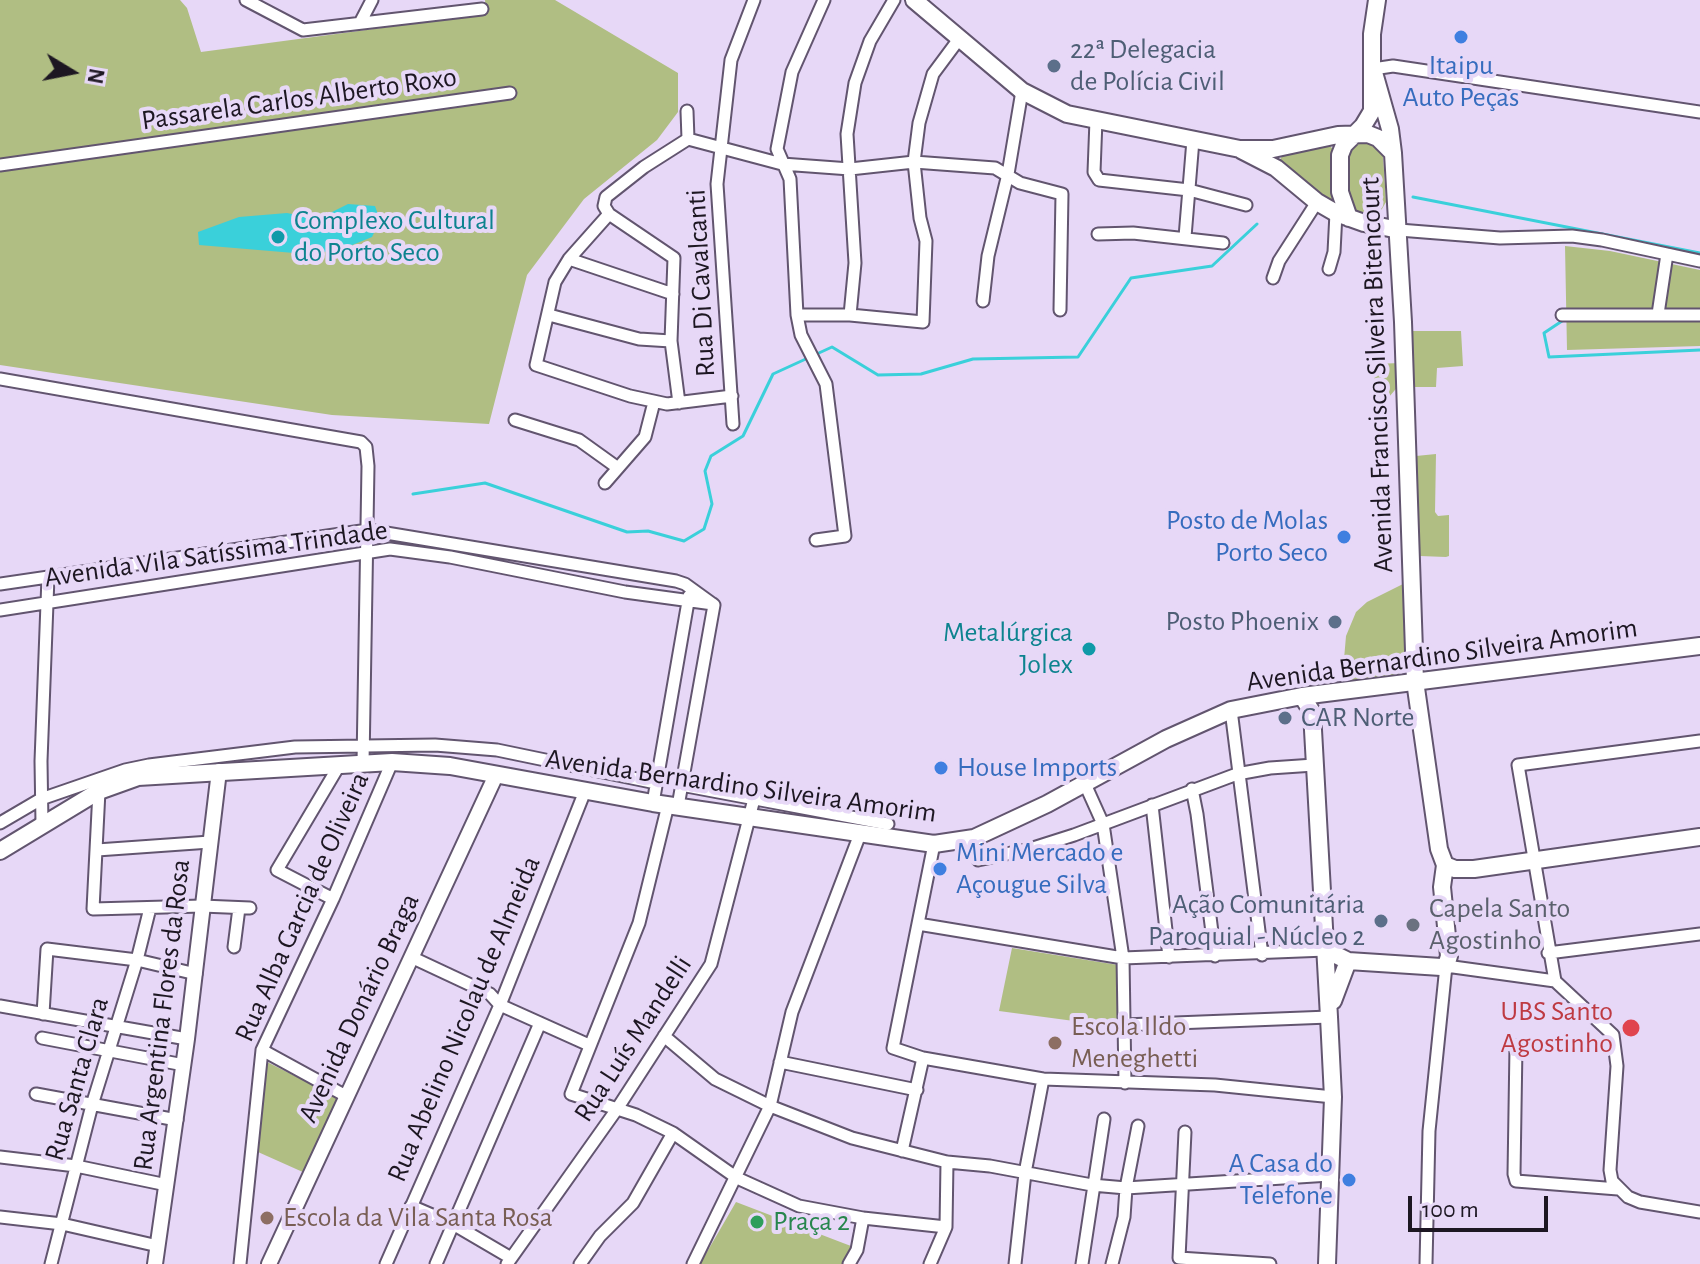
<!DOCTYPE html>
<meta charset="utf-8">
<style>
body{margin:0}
#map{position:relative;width:1700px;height:1264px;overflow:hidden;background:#e7d8f7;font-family:"Alegreya Sans",sans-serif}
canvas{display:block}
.north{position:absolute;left:32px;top:32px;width:80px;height:80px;-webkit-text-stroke:6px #e7d8f7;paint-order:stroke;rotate:100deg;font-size:22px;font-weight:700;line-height:32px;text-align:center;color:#1d1722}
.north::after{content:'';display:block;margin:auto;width:28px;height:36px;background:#1d1722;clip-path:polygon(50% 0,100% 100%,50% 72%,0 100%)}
.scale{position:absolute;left:1408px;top:1196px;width:140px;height:36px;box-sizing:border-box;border:4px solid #1d1722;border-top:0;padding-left:10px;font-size:24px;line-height:28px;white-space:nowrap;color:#1d1722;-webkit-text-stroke:6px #e7d8f7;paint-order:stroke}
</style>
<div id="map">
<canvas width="1700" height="1264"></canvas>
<div class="north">N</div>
<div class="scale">100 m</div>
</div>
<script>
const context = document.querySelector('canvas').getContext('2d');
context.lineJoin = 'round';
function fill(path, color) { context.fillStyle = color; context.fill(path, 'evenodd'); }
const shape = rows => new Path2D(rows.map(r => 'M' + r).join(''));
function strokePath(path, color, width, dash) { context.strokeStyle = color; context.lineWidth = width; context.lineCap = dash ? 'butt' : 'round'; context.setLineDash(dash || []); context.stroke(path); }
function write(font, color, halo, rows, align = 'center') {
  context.font = font + ' "Alegreya Sans",sans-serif'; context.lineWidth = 8; context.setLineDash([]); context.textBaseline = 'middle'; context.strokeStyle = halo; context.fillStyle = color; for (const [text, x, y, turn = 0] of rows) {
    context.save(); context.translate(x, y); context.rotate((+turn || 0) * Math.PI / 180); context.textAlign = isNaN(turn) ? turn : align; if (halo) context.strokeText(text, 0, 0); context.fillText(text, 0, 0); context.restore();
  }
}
const green = shape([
 [0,0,180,0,187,8,201,52,486,14,485,0,555,0,678,73,678,112,657,140,584,199,527,275,489,424,332,415,0,365],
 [1365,143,1376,146,1383,155,1386,202,1379,214,1368,217,1355,212,1350,205,1346,158,1348,152,1354,145],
 [1328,144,1335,151,1339,203,1323,196,1280,160,1282,156],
 [1565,246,1610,251,1700,270,1700,346,1567,350],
 [1411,331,1461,331,1463,366,1437,368,1436,387,1414,387],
 [1400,363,1400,384,1389,397,1375,397,1374,364],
 [1436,454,1435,512,1438,516,1449,515,1449,556,1446,557,1420,556,1416,456],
 [1405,583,1407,663,1398,674,1344,684,1343,671,1346,636,1356,612,1367,602],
 [1012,948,1118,965,1119,1027,999,1011],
 [267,1062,339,1098,305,1173,258,1152],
 [736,1202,843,1243,851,1246,842,1264,700,1264]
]);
const water = shape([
 [348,204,375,206,380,220,372,237,340,250,306,254,199,245,198,232,239,217,287,213,318,219]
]);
const stream = shape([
 [1413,197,1700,253],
 [1562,321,1544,333,1549,357,1700,350],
 [413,494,485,483,627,532,648,531,684,541,704,529,712,504,705,471,711,456,743,436,773,374,832,347,878,375,921,374,973,359,1078,357,1131,278,1212,266,1257,224]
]);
const minor = shape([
 [246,0,303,30,482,9],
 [360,23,372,0],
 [1373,69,1393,66,1700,112],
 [687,111,688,139],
 [1096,120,1094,172,1099,180,1189,190,1246,205],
 [688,139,782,164,850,169,914,162,995,168,1020,183,1062,194,1060,310],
 [0,165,510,93],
 [609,214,569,259,555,282,536,365,630,396,667,404,732,396],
 [1399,230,1500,238,1572,236,1602,240,1700,261],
 [1098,234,1133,233,1223,243],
 [1185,237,1193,140],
 [569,259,673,294],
 [1329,269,1334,252,1336,213],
 [1273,278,1279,261,1317,202],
 [983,301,988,256,1008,174,1022,91],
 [1658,314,1667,254],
 [549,315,639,339,671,341],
 [797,315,850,315,923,322,926,241,920,218,914,162,919,123,933,74,959,39],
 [850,315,855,263,847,134,855,83,870,41,894,0],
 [1562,315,1700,315],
 [0,379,361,442,366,447,368,466,363,763],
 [679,403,671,341,674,258,609,214,604,206,606,197,644,167,688,139],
 [515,420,579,440,618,468],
 [733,424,717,184,731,60,754,0],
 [605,483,645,437,654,402],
 [816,540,845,536,826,384,801,335,797,315,790,179,777,149,792,72,824,0],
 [0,584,368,530,676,581,685,584,714,605],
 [0,610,390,549,450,557,625,592,713,604],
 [1231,710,1262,955],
 [657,775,682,780],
 [1085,784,1103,824,1123,958,1125,1083],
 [681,785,888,824],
 [1192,789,1197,814,1215,956],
 [99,791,93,909,202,906,250,908],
 [653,803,689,596],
 [668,805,639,923,571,1094,636,1115,673,1133,737,1178,799,1206,863,1218,946,1227],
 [1152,805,1169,957],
 [678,806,714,605],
 [0,823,41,799,125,770,149,765,295,747,435,745,497,750,656,783],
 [42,824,41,761,48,577],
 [934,844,893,1048,923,1058,1043,1079,1215,1085,1333,1097],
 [97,850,210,842],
 [978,860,1030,849,1074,835,1237,774,1270,768,1314,765],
 [333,899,277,870,340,764],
 [918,924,1123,958,1326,950],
 [234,947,239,908],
 [1548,953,1700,934],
 [411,957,490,994,500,1005,589,1045],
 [1555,981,1518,765,1700,741],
 [0,1006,187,1039],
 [43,1014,47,949,137,960,196,974],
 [1124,1025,1329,1017],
 [664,1036,715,1079,770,1106,852,1138,947,1162,990,1166,1092,1185,1126,1188,1330,1175],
 [42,1038,184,1065],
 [1516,1046,1514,1174,1516,1181,1618,1189],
 [262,1050,346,1096],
 [780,1062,917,1090],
 [36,1094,177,1120],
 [1185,1132,1179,1258,1270,1264],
 [902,1151,923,1058],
 [0,1157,76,1166,167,1185],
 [411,1206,453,1224,511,1258],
 [0,1217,62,1224,158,1246],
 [51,1264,92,1105,137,960,150,908],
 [240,1264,262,1050,333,899,392,762],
 [386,1264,500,1005,585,791],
 [436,1264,540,1023],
 [507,1264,617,1109,711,964,754,799],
 [580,1264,600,1236,633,1203,673,1133],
 [693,1264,770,1106,792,1012,860,834],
 [849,1264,857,1250,863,1218],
 [930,1264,946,1227,947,1162],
 [1015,1264,1025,1173,1043,1079],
 [1082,1264,1104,1119],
 [1112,1264,1124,1217,1126,1188,1138,1126],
 [1426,1264,1429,1131,1446,966,1555,981,1613,1035,1617,1066,1610,1170,1612,1181,1628,1197,1640,1202,1700,1212]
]);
const tertiary = shape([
 [155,1264,187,1039,219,771],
 [269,1264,496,775]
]);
const secondary = shape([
 [914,0,1022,91,1067,114,1240,149,1273,149,1338,135,1368,134,1378,138,1393,153],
 [1241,150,1276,168,1317,202,1336,213,1364,223,1399,230],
 [1349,218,1340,192,1340,155,1344,145,1363,126,1372,111,1372,34,1377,0],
 [1302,696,1312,712,1329,1017,1333,1097,1327,1264],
 [0,851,99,791,138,777,392,762,450,766,653,803,934,844,974,838,1047,804,1166,739,1231,710,1302,696,1700,646],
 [1445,865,1455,869,1474,869,1700,837],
 [1326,950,1348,961,1441,967,1446,966,1449,956,1442,887,1445,865,1439,849,1415,681,1403,322,1393,153,1390,129,1373,69],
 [1333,1001,1348,961]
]);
const markers = [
 [1461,37,8,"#3f7fe0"],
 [1054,66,8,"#5c6f8a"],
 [278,237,8,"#0f9aa8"],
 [1344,537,8,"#3f7fe0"],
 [1335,622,8,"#5c6f8a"],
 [1089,649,8,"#0f9aa8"],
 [1285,718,8,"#5c6f8a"],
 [941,768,8,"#3f7fe0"],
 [940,869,8,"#3f7fe0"],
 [1381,921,8,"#5c6f8a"],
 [1413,925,8,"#6b7280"],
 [1631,1028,10,"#e0444e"],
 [1055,1043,8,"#8d6e63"],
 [1349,1180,8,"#3f7fe0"],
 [267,1218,8,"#8d6e63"],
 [757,1222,8,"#2e9e5b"]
];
const serviceNames = [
 ["22ª Delegacia",1070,50],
 ["de Polícia Civil",1070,82],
 ["Posto Phoenix",1319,622,"right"],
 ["CAR Norte",1301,718],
 ["Ação Comunitária",1365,905,"right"],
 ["Paroquial - Núcleo 2",1365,937,"right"]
];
const shopNames = [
 ["Itaipu",1461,66,"center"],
 ["Auto Peças",1461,98,"center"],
 ["Posto de Molas",1328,521],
 ["Porto Seco",1328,553],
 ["House Imports",957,768,"left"],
 ["Mini Mercado e",956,853,"left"],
 ["Açougue Silva",956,885,"left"],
 ["A Casa do",1333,1164],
 ["Telefone",1333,1196]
];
const streetNames = [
 ["Passarela Carlos Alberto Roxo",299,99,-8],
 ["Rua Di Cavalcanti",701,283,-93],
 ["Avenida Francisco Silveira Bitencourt",1377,375,-92],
 ["Avenida Vila Satíssima Trindade",216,554,-8],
 ["Avenida Bernardino Silveira Amorim",1442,655,-8],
 ["Avenida Bernardino Silveira Amorim",741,786,8],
 ["Rua Alba Garcia de Oliveira",302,907,-66],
 ["Avenida Donário Braga",359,1008,-65],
 ["Rua Argentina Flores da Rosa",162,1015,-83],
 ["Rua Abelino Nicolau de Almeida",464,1019,-67],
 ["Rua Luís Mandelli",633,1039,-57],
 ["Rua Santa Clara",77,1079,-74]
];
const cultureNames = [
 ["Complexo Cultural",294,221],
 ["do Porto Seco",294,253],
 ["Metalúrgica",1073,633,"right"],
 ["Jolex",1073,665,"right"]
];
const worshipNames = [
 ["Capela Santo",1429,909],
 ["Agostinho",1429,941]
];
const healthNames = [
 ["UBS Santo",1613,1012],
 ["Agostinho",1613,1044]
];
const educationNames = [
 ["Escola Ildo",1071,1027],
 ["Meneghetti",1071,1059],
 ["Escola da Vila Santa Rosa",283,1218]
];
const leisureNames = [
 ["Praça 2",773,1222]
];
fill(green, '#b0be83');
fill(water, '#3ad0da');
strokePath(stream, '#3ad0da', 3);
strokePath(minor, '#62556f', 15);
strokePath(tertiary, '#62556f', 18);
strokePath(secondary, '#62556f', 20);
strokePath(minor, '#fff', 11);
strokePath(tertiary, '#fff', 14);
strokePath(secondary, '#fff', 16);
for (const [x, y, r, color] of markers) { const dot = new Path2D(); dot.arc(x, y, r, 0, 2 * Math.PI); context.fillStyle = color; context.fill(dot); strokePath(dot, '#e7d8f7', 3); }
write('28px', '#4e5e75', '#e7d8f7', serviceNames, 'left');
write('28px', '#366cbe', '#e7d8f7', shopNames, 'right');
write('28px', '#1d1722', '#e7d8f7', streetNames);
write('28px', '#0d838f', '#e7d8f7', cultureNames, 'left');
write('28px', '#5b616d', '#e7d8f7', worshipNames, 'left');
write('28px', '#be3a42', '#e7d8f7', healthNames, 'right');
write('28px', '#785e54', '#e7d8f7', educationNames, 'left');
write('28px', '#27864d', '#e7d8f7', leisureNames, 'left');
</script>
